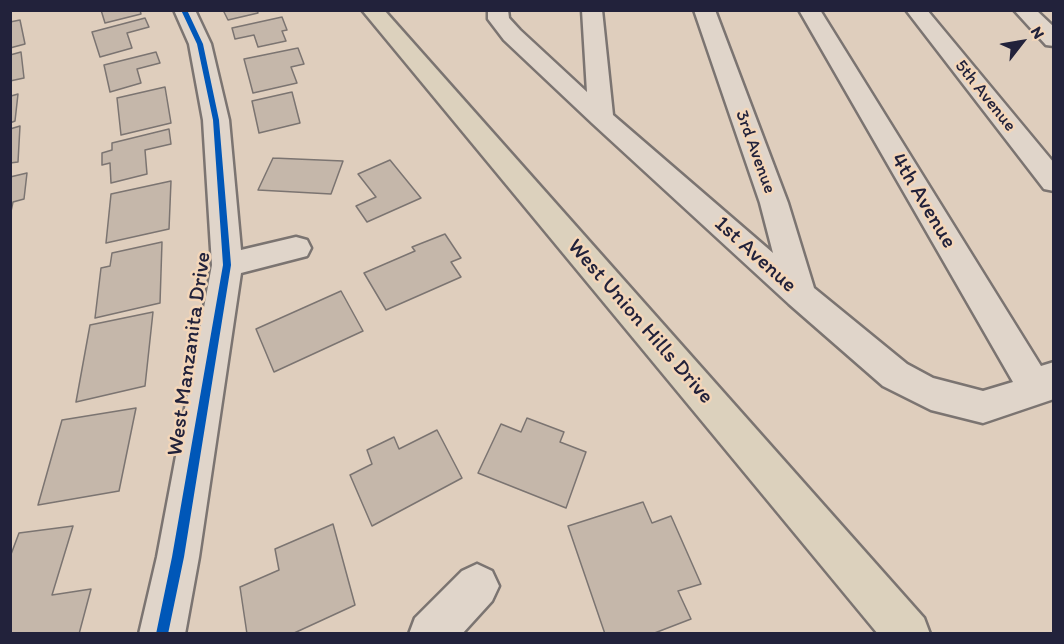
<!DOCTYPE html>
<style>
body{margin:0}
#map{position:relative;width:1064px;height:644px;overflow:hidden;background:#dfcebd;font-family:Itim,sans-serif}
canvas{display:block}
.frame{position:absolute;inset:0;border:12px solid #22223b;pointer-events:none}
.north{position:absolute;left:992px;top:12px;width:60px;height:60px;-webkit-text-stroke:4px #f3d6b9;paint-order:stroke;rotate:59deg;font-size:16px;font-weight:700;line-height:24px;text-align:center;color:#22223b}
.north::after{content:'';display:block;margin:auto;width:21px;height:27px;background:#22223b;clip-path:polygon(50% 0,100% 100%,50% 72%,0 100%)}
</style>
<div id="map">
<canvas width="1064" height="644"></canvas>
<div class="frame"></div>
<div class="north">N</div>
</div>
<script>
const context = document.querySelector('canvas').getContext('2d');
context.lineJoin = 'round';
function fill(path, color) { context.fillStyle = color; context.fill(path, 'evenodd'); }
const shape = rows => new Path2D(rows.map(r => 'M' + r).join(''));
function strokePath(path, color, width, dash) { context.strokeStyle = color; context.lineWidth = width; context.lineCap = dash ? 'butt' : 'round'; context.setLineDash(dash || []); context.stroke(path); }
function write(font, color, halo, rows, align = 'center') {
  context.font = font + ' Itim,sans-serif'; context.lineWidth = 5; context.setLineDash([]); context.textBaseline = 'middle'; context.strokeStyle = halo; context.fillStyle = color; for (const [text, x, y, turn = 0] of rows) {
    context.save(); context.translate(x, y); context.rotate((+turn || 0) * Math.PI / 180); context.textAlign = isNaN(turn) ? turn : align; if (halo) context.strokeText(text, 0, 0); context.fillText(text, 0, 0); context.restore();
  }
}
const building = shape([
 [101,10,140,10,141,14,105,23,101,10],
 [223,10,257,10,258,13,228,20,223,10],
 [282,17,287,30,282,31,286,41,258,47,254,35,235,39,232,28,282,17],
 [145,18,149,27,127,33,132,48,100,57,92,32,145,18],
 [20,20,25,44,10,48,10,22,20,20],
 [298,48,304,64,291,67,297,83,253,93,244,59,298,48],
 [21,52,24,78,10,81,10,55,21,52],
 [156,52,160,63,137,69,141,83,110,92,104,65,156,52],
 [10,87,11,96,18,94,15,121,10,123,10,87],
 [165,87,171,123,121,135,117,98,165,87],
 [292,92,300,123,259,133,252,101,292,92],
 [20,126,18,162,10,163,10,129,20,126],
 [169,129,171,144,145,150,147,174,111,183,110,163,102,165,102,153,112,150,112,143,169,129],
 [273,158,343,161,331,194,258,190,273,158],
 [390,160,421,198,367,222,356,206,376,197,358,174,390,160],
 [27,173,24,199,13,202,10,216,10,177,27,173],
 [171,181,169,229,106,243,111,194,171,181],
 [445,234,461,258,451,262,461,277,386,310,364,273,415,251,412,247,445,234],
 [162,242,160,303,95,318,101,268,110,266,112,253,162,242],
 [341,291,363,331,274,372,256,329,341,291],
 [153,312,145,386,76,402,90,325,153,312],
 [136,408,119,491,38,505,62,420,136,408],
 [527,418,564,432,560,442,586,452,566,508,478,473,501,424,521,432,527,418],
 [437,430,462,478,372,526,350,475,372,464,367,450,394,437,399,449,437,430],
 [643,502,652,523,671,516,701,584,678,591,691,619,652,634,605,634,568,526,643,502],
 [333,524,355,605,292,634,247,634,240,587,279,570,275,549,333,524],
 [73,526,52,595,91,589,79,634,10,634,10,557,19,533,73,526]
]);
const minor = shape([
 [174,10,195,10,211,44,229,120,241,250,296,237,307,240,311,248,307,256,241,273,199,557,185,634,139,634,157,557,212,265,203,120,189,44,174,10],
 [488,10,508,10,509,18,520,30,587,92,582,10,602,10,613,115,773,253,760,203,694,10,715,10,788,203,814,288,907,364,933,378,983,391,1013,382,799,10,820,10,1041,366,1054,362,1054,399,983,423,931,410,883,386,789,304,592,123,504,40,488,19,488,10],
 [906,10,927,10,1054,163,1054,191,1044,189,906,10],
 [1014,10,1036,10,1054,27,1054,46,1046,45,1014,10],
 [477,564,492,571,499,586,492,601,462,634,409,634,415,618,462,571,477,564]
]);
const major = shape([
 [362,10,384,10,924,618,930,634,878,634,362,10]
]);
const cycleway = shape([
 [181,10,187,10,203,44,219,120,231,265,184,557,168,634,156,634,172,557,223,265,213,120,197,44,181,10]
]);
const farStreetnames = [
 ["5th Avenue",985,96,51],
 ["3rd Avenue",755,152,70]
];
const streetNames = [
 ["4th Avenue",923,201,59],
 ["1st Avenue",755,255,42],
 ["West Union Hills Drive",640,322,49],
 ["West Manzanita Drive",190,354,-82]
];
fill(building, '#c5b7aa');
strokePath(building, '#7b7471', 1.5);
strokePath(minor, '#7b7471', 5);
strokePath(major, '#7b7471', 5);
fill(minor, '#e0d5ca');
fill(major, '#dcd1bd');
fill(cycleway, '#0057b8');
write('18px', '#22223b', '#f3d6b9', farStreetnames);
write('22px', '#22223b', '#f3d6b9', streetNames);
</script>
